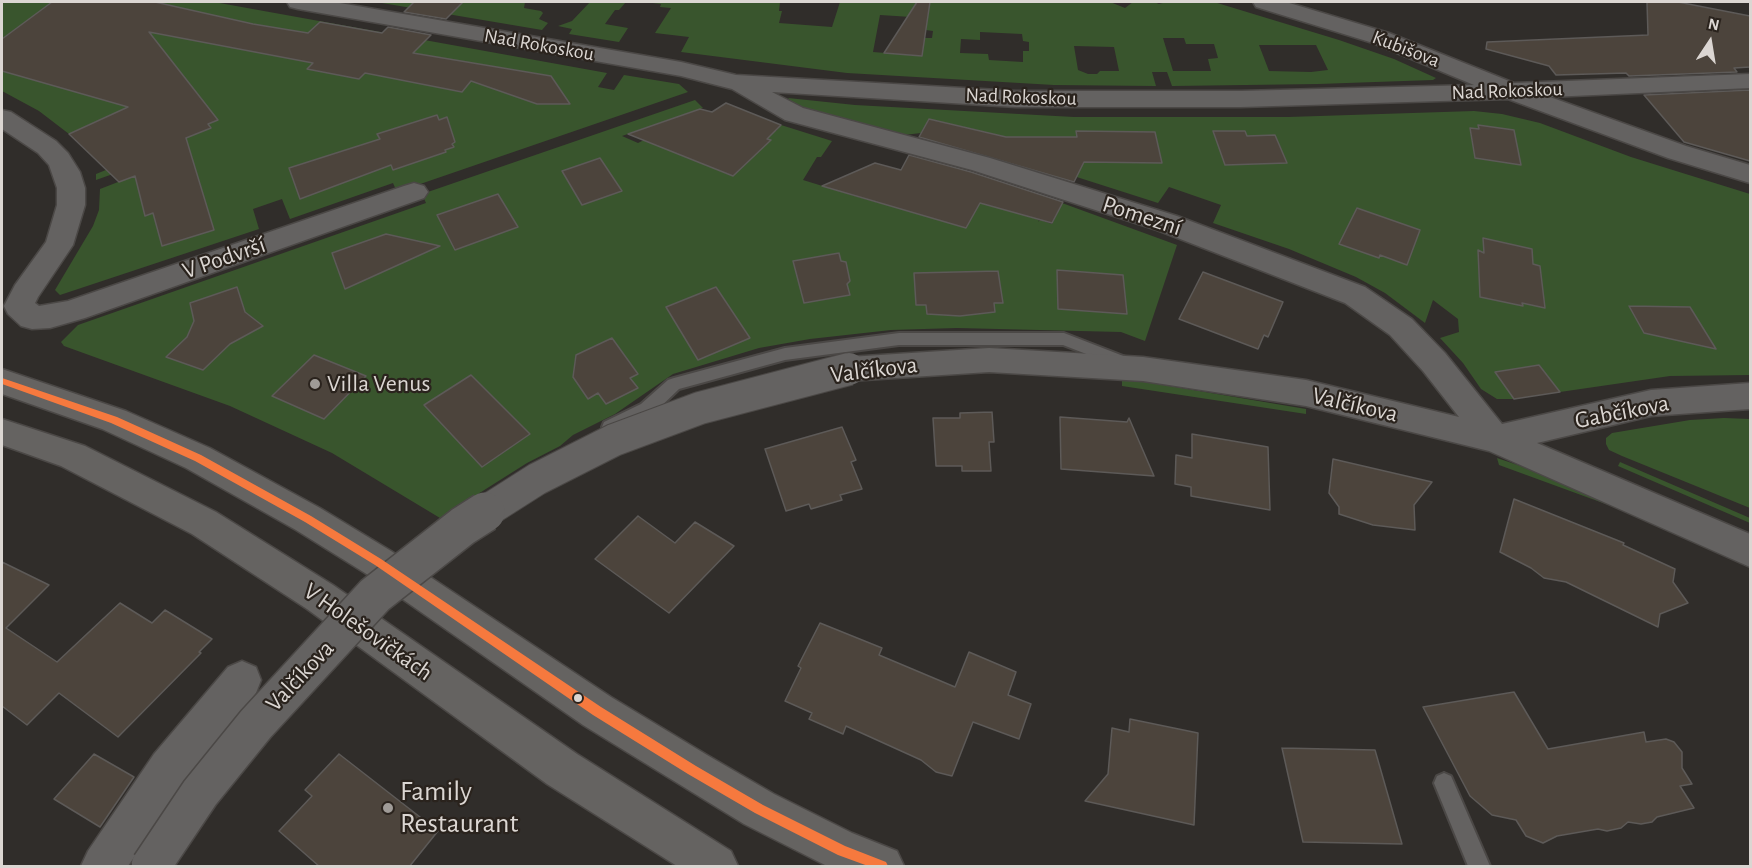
<!DOCTYPE html>
<meta charset="utf-8">
<style>
body{margin:0}
#map{position:relative;width:1752px;height:868px;overflow:hidden;background:#302d2a;font-family:"Alegreya Sans",sans-serif}
canvas{display:block}
.frame{position:absolute;inset:0;border:3px solid #dbd6d2;pointer-events:none}
.north{position:absolute;left:1680px;top:12px;width:60px;height:60px;-webkit-text-stroke:4px #2a231d;paint-order:stroke;rotate:12deg;font-size:16px;font-weight:700;line-height:24px;text-align:center;color:#dbd6d2}
.north::after{content:'';display:block;margin:auto;width:21px;height:27px;background:#dbd6d2;clip-path:polygon(50% 0,100% 100%,50% 72%,0 100%)}
</style>
<div id="map">
<canvas width="1752" height="868"></canvas>
<div class="frame"></div>
<div class="north">N</div>
</div>
<script>
const context = document.querySelector('canvas').getContext('2d');
context.lineJoin = 'round';
function fill(path, color) { context.fillStyle = color; context.fill(path, 'evenodd'); }
const shape = rows => new Path2D(rows.map(r => 'M' + r).join(''));
function strokePath(path, color, width, dash) { context.strokeStyle = color; context.lineWidth = width; context.lineCap = dash ? 'butt' : 'round'; context.setLineDash(dash || []); context.stroke(path); }
function write(font, color, halo, rows, align = 'center') {
  context.font = font + ' "Alegreya Sans",sans-serif'; context.lineWidth = 4.5; context.setLineDash([]); context.textBaseline = 'middle'; context.strokeStyle = halo; context.fillStyle = color; for (const [text, x, y, turn = 0] of rows) {
    context.save(); context.translate(x, y); context.rotate((+turn || 0) * Math.PI / 180); context.textAlign = isNaN(turn) ? turn : align; if (halo) context.strokeText(text, 0, 0); context.fillText(text, 0, 0); context.restore();
  }
}
const green = shape([
 [2,2,214,2,607,73,598,87,614,90,624,75,679,84,688,92,397,192,393,183,290,219,282,199,253,209,259,229,60,295,55,290,93,226,99,210,100,189,131,177,127,169,96,180,96,174,138,157,112,114,69,134,39,111,2,91],
 [376,2,525,2,524,8,541,11,543,13,539,19,548,23,542,30],
 [590,2,626,2,619,10,615,10,605,24,628,28,619,42,569,34,572,29,558,26,572,21],
 [644,2,780,2,779,11,782,11,779,23,832,27,840,2,1110,2,1125,8,1133,2,1154,2,1159,4,1166,2,1214,2,1339,40,1394,59,1436,78,1433,80,1318,84,1172,86,1167,72,1152,72,1156,86,1054,85,847,73,681,52,689,37,655,33,671,8,660,7,661,4],
 [880,15,927,18,926,30,933,31,932,38,924,38,922,56,873,52],
 [980,32,1022,34,1023,41,1029,42,1029,51,1023,51,1023,62,989,60,988,54,960,53,961,39,980,40],
 [1163,38,1184,38,1186,44,1214,44,1218,58,1208,59,1211,71,1173,71],
 [1259,45,1316,45,1328,70,1311,72,1269,71],
 [1074,46,1114,47,1119,71,1100,71,1097,74,1088,74,1078,70],
 [788,98,855,105,1074,117,1288,117,1474,111,1502,114,1540,123,1631,157,1750,194,1750,375,1670,376,1560,392,1539,365,1496,372,1514,399,1497,399,1481,389,1463,363,1440,338,1459,332,1458,319,1433,300,1425,323,1385,293,1356,277,1289,249,1213,223,1221,205,1169,187,1158,203,986,148,994,134,929,119,921,133,904,135,796,107],
 [695,100,703,108,622,136,638,143,644,140,642,137,727,174,773,130,776,131,781,125,832,141,821,157,817,157,803,180,855,196,879,203,881,201,914,213,966,227,981,201,1039,220,1038,222,1040,220,1052,224,1062,203,1177,245,1145,341,1121,332,957,328,891,330,810,339,759,348,673,374,615,414,573,435,560,446,527,463,440,518,332,453,230,406,64,346,61,342,78,325,426,203,422,194],
 [1122,378,1306,409,1306,414,1122,386],
 [1724,418,1750,419,1750,508,1622,456,1609,450,1606,444,1606,438,1612,433,1690,420],
 [1497,458,1583,487,1721,544,1750,558,1750,565,1633,514,1499,465],
 [1620,462,1750,518,1750,523,1618,466]
]);
const building = shape([
 [52,2,155,2,253,24,308,33,320,22,382,33,388,27,431,35,413,53,551,76,570,104,537,104,471,81,462,92,365,73,359,79,307,69,313,63,149,32,218,120,208,124,211,128,186,138,214,230,162,246,153,213,145,216,135,176,119,182,69,134,128,107,2,71,2,39,52,2],
 [414,2,463,2,446,19,404,12,414,2],
 [917,2,930,2,922,56,884,53,917,2],
 [1647,2,1678,2,1750,16,1750,67,1734,68,1737,72,1629,76,1626,73,1556,75,1549,66,1486,49,1487,42,1648,35,1647,2],
 [1750,90,1750,161,1684,142,1644,95,1750,90],
 [726,103,781,125,767,139,771,140,733,176,628,134,700,109,712,112,726,103],
 [437,115,439,120,447,117,455,142,452,144,454,147,445,150,446,152,393,170,391,165,300,199,289,168,380,139,377,134,437,115],
 [929,119,1006,137,1077,137,1076,131,1155,132,1162,163,1084,162,1074,182,919,137,929,119],
 [1478,125,1514,130,1521,165,1475,158,1470,128,1479,129,1478,125],
 [1213,131,1245,131,1247,136,1275,135,1287,163,1225,165,1213,131],
 [909,155,971,172,1063,202,1052,223,980,203,966,228,822,186,875,163,901,170,909,155],
 [600,158,622,191,582,205,562,171,600,158],
 [498,194,518,227,455,250,437,215,498,194],
 [1357,208,1420,230,1407,265,1380,255,1379,258,1339,244,1357,208],
 [386,234,440,246,345,289,332,253,386,234],
 [1483,238,1532,249,1533,264,1540,266,1545,308,1522,303,1523,306,1480,297,1478,250,1484,253,1483,238],
 [839,253,841,261,846,262,850,281,847,284,850,295,804,303,793,261,839,253],
 [1057,270,1123,275,1127,314,1058,309,1057,270],
 [998,271,1003,303,994,303,995,312,960,316,927,314,926,305,916,305,914,273,998,271],
 [1203,272,1283,302,1268,337,1264,335,1258,349,1179,319,1203,272],
 [237,287,245,312,263,326,230,344,203,370,166,357,187,337,194,321,190,303,237,287],
 [716,287,750,338,698,360,666,307,716,287],
 [1629,306,1690,307,1716,349,1644,333,1629,306],
 [612,338,638,374,630,378,638,388,606,404,598,393,588,399,573,377,576,355,612,338],
 [314,355,366,376,324,419,272,396,314,355],
 [1539,365,1560,392,1514,399,1495,372,1539,365],
 [471,375,530,434,482,467,424,405,471,375],
 [992,412,994,442,989,442,991,471,962,471,962,466,936,466,933,418,960,418,960,413,992,412],
 [1060,417,1127,422,1129,418,1154,476,1061,469,1060,417],
 [842,427,856,460,851,462,862,489,840,495,842,500,811,509,809,504,786,511,765,449,842,427],
 [1192,434,1268,447,1270,510,1191,496,1191,487,1175,484,1176,455,1192,458,1192,434],
 [1333,459,1432,482,1414,505,1415,530,1373,525,1339,514,1339,507,1329,493,1333,459],
 [1514,499,1624,543,1623,545,1675,569,1673,582,1688,603,1660,614,1658,627,1566,582,1544,578,1531,568,1500,552,1514,499],
 [638,516,675,543,695,522,734,546,669,613,595,559,638,516],
 [2,562,49,585,6,628,57,662,120,603,152,623,165,610,212,639,199,652,201,653,118,737,59,693,27,725,2,706,2,562],
 [820,623,882,648,879,655,955,687,969,652,1016,672,1008,695,1031,704,1019,739,973,722,952,776,936,772,921,760,846,726,843,734,809,719,812,713,785,701,801,668,798,666,820,623],
 [1514,692,1548,749,1644,732,1646,742,1666,739,1674,742,1682,752,1682,768,1692,784,1680,786,1694,808,1657,817,1652,822,1641,824,1628,822,1621,828,1607,831,1598,829,1557,836,1543,843,1526,836,1516,820,1492,815,1470,796,1423,707,1514,692],
 [1130,719,1198,733,1194,825,1085,801,1108,774,1112,728,1129,732,1130,719],
 [1282,748,1375,750,1402,844,1303,842,1282,748],
 [94,754,134,777,100,827,54,799,94,754],
 [339,754,438,831,409,867,320,867,279,831,312,796,305,790,339,754]
]);
const lane = shape([
 [899,333,1064,333,1131,359,1133,363,1131,367,1125,369,1063,345,899,345,785,360,679,389,653,414,610,434,604,432,602,427,604,422,641,404,668,380,674,378,785,348,899,333],
 [1444,773,1451,776,1490,866,1468,866,1434,783,1437,776,1444,773]
]);
const street = shape([
 [287,2,334,2,681,62,736,75,1016,91,1241,91,1474,85,1373,43,1256,7,1253,2,1286,2,1389,33,1514,83,1750,74,1750,88,1550,97,1686,146,1750,165,1750,183,1668,158,1508,99,1241,107,1016,107,772,92,803,108,990,158,1177,216,1365,287,1412,319,1445,353,1502,424,1651,390,1750,383,1750,409,1651,416,1537,443,1750,534,1750,567,1489,451,1306,406,1143,381,989,372,849,381,838,378,833,369,838,360,849,357,989,348,1143,357,1306,380,1459,417,1423,371,1390,335,1345,303,1157,230,972,170,785,120,732,89,681,76,298,9,290,7,287,2],
 [2,110,11,112,56,141,68,153,80,172,85,188,85,205,73,245,38,297,35,303,39,306,68,301,404,186,414,183,424,186,428,192,424,198,85,318,50,328,32,329,21,326,8,314,4,306,15,285,46,242,57,205,57,188,49,165,38,153,2,129,2,110],
 [242,661,256,667,261,680,256,693,184,784,128,866,81,866,88,851,154,754,228,667,242,661]
]);
const primary = shape([
 [2,369,126,411,210,448,320,508,391,551,611,697,707,755,774,794,852,833,897,851,904,866,827,866,744,824,583,725,365,573,296,530,186,468,102,429,2,394,2,369],
 [2,419,85,446,216,512,333,585,577,754,731,851,738,866,677,866,547,784,307,609,192,534,61,466,2,445,2,419]
]);
const streetBridgeFar1 = shape([
 [482,514,537,479,614,440,700,408,849,369]
]);
const streetBridge = shape([
 [151,866,200,793,256,724,375,595,463,526,485,512]
]);
const bus1 = shape([
 [2,378,117,417,201,455,311,516,381,559,601,707,696,766,763,805,845,846,886,862,888,866,868,866,838,855,755,813,688,774,593,715,375,565,305,522,195,461,111,423,2,384,2,378]
]);
const markers = [
 [315,384,6,"#9f9b97"],
 [578,698,5,"#dbd6d2"],
 [388,808,6,"#9f9b97"]
];
const farStreetnames = [
 ["Nad Rokoskou",539,45,10],
 ["Kubišova",1406,49,21],
 ["Nad Rokoskou",1507,91,-2],
 ["Nad Rokoskou",1021,97,2]
];
const streetNames = [
 ["Pomezní",1142,216,18],
 ["V Podvrší",224,258,-19],
 ["Valčíkova",874,370,-7],
 ["Valčíkova",1355,405,13],
 ["Gabčíkova",1622,412,-11],
 ["V Holešovičkách",368,632,35],
 ["Valčíkova",300,676,-47]
];
const poiNames = [
 ["Villa Venus",327,384]
];
const nearPoinames = [
 ["Family",400,792],
 ["Restaurant",400,824]
];
fill(green, '#39552d');
fill(building, '#4c443c');
strokePath(building, '#5d5a58', 1.5);
strokePath(lane, '#4b4846', 4);
strokePath(street, '#4b4846', 3);
strokePath(primary, '#4b4846', 3);
fill(lane, '#646261');
fill(street, '#646261');
fill(primary, '#656361');
strokePath(streetBridgeFar1, '#4b4846', 34, []);
strokePath(streetBridge, '#4b4846', 42, []);
strokePath(streetBridgeFar1, '#646261', 32);
strokePath(streetBridge, '#646261', 39);
fill(bus1, '#f6793e');
for (const [x, y, r, color] of markers) { const dot = new Path2D(); dot.arc(x, y, r, 0, 2 * Math.PI); context.fillStyle = color; context.fill(dot); strokePath(dot, '#2a231d', 2); }
write('20px', '#dbd6d2', '#2a231d', farStreetnames);
write('24px', '#dbd6d2', '#2a231d', streetNames);
write('24px', '#dbd6d2', '#2a231d', poiNames, 'left');
write('28px', '#dbd6d2', '#2a231d', nearPoinames, 'left');
</script>
